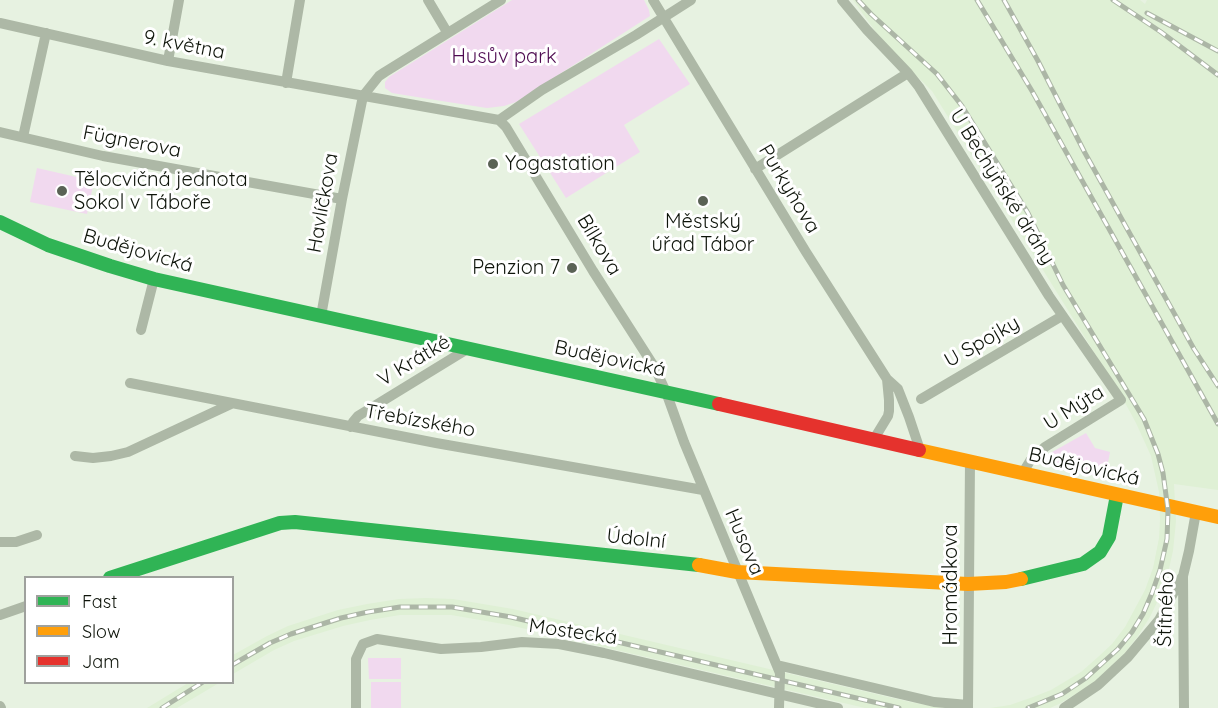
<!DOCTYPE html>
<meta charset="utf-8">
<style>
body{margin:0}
#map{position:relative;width:1218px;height:708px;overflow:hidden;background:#e7f2e1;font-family:Quicksand,sans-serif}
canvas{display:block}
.legend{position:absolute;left:24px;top:576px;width:210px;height:108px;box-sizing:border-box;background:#fff;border:2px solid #9fa19d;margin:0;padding:8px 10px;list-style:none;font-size:18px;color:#0e140a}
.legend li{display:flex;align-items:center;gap:12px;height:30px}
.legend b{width:30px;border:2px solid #9fa19d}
</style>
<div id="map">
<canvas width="1218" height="708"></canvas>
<ul class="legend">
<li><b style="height:8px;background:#30b455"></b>Fast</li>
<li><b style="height:8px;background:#ff9f0a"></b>Slow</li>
<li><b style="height:8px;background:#e5322d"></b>Jam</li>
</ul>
</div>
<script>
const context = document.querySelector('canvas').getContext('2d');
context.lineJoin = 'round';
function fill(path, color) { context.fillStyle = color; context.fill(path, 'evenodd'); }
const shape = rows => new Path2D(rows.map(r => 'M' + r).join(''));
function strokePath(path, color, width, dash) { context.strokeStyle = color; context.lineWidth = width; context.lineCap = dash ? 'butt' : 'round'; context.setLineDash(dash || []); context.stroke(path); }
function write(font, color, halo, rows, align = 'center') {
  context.font = font + ' Quicksand,sans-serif'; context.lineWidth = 6; context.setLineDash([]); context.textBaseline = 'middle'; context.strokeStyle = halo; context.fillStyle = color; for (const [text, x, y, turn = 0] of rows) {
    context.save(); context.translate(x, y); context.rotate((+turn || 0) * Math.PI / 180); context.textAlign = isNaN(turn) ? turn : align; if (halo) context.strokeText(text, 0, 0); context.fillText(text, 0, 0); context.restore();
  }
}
const built = shape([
 [853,0,1140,0,1145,4,1147,0,1218,0,1218,490,1174,484,1176,521,1173,551,1168,573,1160,596,1150,617,1138,636,1124,654,1091,685,1059,704,1050,708,990,708,1010,705,1033,697,1051,690,1081,672,1098,657,1112,644,1125,627,1145,590,1153,568,1159,538,1160,520,1159,492,1151,456,1136,423,1123,399,932,91,885,45],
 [426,598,453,599,513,609,910,702,945,708,865,708,509,625,451,615,400,615,370,620,343,626,294,641,274,650,233,674,233,655,267,636,288,626,338,610,367,604,399,599],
 [188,683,219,683,177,708,147,708]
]);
const green = shape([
 [512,0,644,0,649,10,650,16,516,102,504,106,487,108,448,102,392,93,385,88,385,82,389,77],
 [659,39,690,84,624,125,640,152,566,198,519,124],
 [37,168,94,181,87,214,30,202],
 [1086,433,1095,448,1110,452,1105,478,1045,463,1045,456],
 [368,658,401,658,401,679,369,679],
 [371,682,401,682,401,708,371,708]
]);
const street = shape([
 [428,0,447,32],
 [653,0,806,252,887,379,898,389,909,417,920,450],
 [842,0,867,30,908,73,919,87,1049,296,1121,400,1045,447,1030,461,1022,474],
 [0,23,168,61,499,120,542,90,636,35,691,0],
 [168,61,179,0],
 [286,83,300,0],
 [499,120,506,127,593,271,655,368,666,392,684,442,780,673,779,708],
 [0,132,103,156,342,199],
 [23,137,46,33],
 [755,169,908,73],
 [321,316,342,199,363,96,379,76,385,72,501,0],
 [141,330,154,279],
 [130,383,436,443,703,490],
 [921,399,1062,316],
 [351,427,353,422,358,416,469,348],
 [874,439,888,416,889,411,889,400,887,379],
 [75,456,93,458,111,456,128,452,231,404],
 [0,542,16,542,37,535],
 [0,615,26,606],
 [777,665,934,702,968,705],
 [0,706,1,708],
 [356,708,356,659,363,644,377,639,441,649,481,647,522,642,559,644,604,653,838,708],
 [968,708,970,461],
 [1064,708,1098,685,1128,657,1159,620,1182,577],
 [1184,708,1183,576,1189,551,1196,512]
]);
const fast = shape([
 [0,222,48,245,110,266,154,279,719,404],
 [110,578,280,523,295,522,699,565],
 [1021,579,1083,564,1100,552,1109,537,1117,495]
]);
const slow = shape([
 [919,450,1218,517],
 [699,565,737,572,968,584,1006,582,1021,579]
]);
const jam = shape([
 [719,404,919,450]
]);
const rail = shape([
 [858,0,871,14,937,74,962,106,1028,213,1063,285,1144,419,1158,454,1163,473,1168,510,1167,539,1160,570,1152,593,1143,614,1132,632,1118,649,1086,678,1062,694,1028,708],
 [977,0,1032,91,1218,424],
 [1004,0,1038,61,1085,153,1194,349,1218,386],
 [1113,0,1161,32,1218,75],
 [1147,13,1218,51],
 [232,665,270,643,291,634,341,618,368,612,400,607,452,607,511,617,899,708],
 [162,708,203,682]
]);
const markers = [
 [493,164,6,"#5a6255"],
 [62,191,6,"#5a6255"],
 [703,201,6,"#5a6255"],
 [572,268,6,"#5a6255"]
];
const streetNames = [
 ["9. května",184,45,11],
 ["Fügnerova",132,142,11],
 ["U Bechyňské dráhy",1002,187,58],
 ["Purkyňova",789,189,59],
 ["Havlíčkova",323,203,-80],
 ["Bílkova",599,245,59],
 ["Budějovická",138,251,16],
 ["U Spojky",982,342,-30],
 ["Budějovická",610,359,12],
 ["V Krátké",414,361,-31],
 ["U Mýta",1074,408,-32],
 ["Třebízského",420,421,10],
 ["Budějovická",1084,467,13],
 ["Údolní",636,539,6],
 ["Husova",744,542,67],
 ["Hromádkova",951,585,-90],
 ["Štítného",1166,609,-88],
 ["Mostecká",573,632,8]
];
const parkNames = [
 ["Husův park",504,57]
];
const poiNames = [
 ["Yogastation",505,164],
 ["Tělocvičná jednota",74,180],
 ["Sokol v Táboře",74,203],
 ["Městský",703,222,"center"],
 ["úřad Tábor",703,245,"center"],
 ["Penzion 7",560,268,"right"]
];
fill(built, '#dff0d5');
fill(green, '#f1d9ef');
strokePath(street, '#adb8a6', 10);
strokePath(fast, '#30b455', 14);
strokePath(slow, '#ff9f0a', 14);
strokePath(jam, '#e5322d', 14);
strokePath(rail, '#acb6a6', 5);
strokePath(rail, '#fff', 3, [9]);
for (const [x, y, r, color] of markers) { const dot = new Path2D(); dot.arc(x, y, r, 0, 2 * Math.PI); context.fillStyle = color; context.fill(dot); strokePath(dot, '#fff', 2); }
write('20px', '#0e140a', '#fff', streetNames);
write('20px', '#4e0b51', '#fff', parkNames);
write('20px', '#0e140a', '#fff', poiNames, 'left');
</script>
